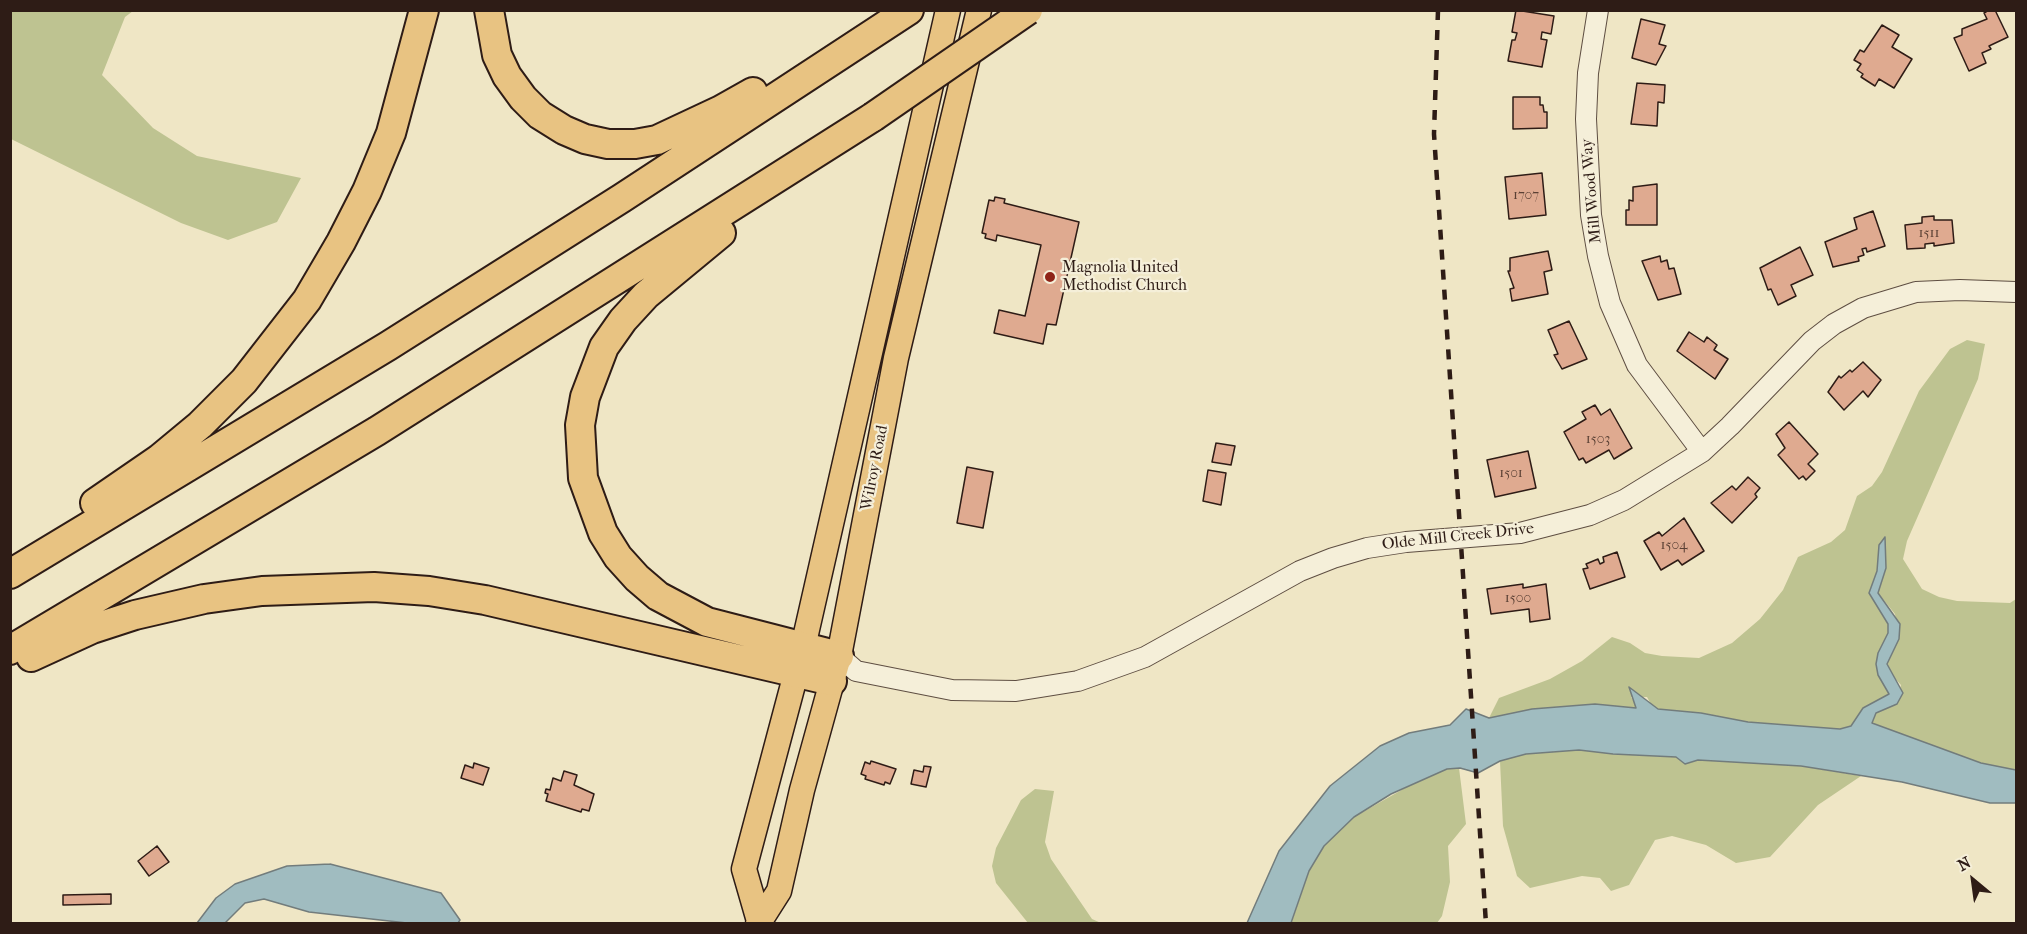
<!DOCTYPE html>
<style>
body{margin:0}
#map{position:relative;width:2027px;height:934px;overflow:hidden;background:#efe6c5;font-family:"IM FELL French Canon",serif}
canvas{display:block}
.frame{position:absolute;inset:0;border:12px solid #2e1c16;pointer-events:none}
.north{position:absolute;left:1943px;top:850px;width:60px;height:60px;-webkit-text-stroke:4px #f5efd9;paint-order:stroke;rotate:331deg;font-size:16px;font-weight:700;line-height:24px;text-align:center;color:#2e1c16}
.north::after{content:'';display:block;margin:auto;width:21px;height:27px;background:#2e1c16;clip-path:polygon(50% 0,100% 100%,50% 72%,0 100%)}
</style>
<div id="map">
<canvas width="2027" height="934"></canvas>
<div class="frame"></div>
<div class="north">N</div>
</div>
<script>
const context = document.querySelector('canvas').getContext('2d');
context.lineJoin = 'round';
function fill(path, color) { context.fillStyle = color; context.fill(path, 'evenodd'); }
const shape = rows => new Path2D(rows.map(r => 'M' + r).join(''));
function strokePath(path, color, width, dash) { context.strokeStyle = color; context.lineWidth = width; context.lineCap = dash ? 'butt' : 'round'; context.setLineDash(dash || []); context.stroke(path); }
function write(font, color, halo, rows, align = 'center') {
  context.font = font + ' "IM FELL French Canon",serif'; context.lineWidth = 4.5; context.setLineDash([]); context.textBaseline = 'middle'; context.strokeStyle = halo; context.fillStyle = color; for (const [text, x, y, turn = 0] of rows) {
    context.save(); context.translate(x, y); context.rotate((+turn || 0) * Math.PI / 180); context.textAlign = isNaN(turn) ? turn : align; if (halo) context.strokeText(text, 0, 0); context.fillText(text, 0, 0); context.restore();
  }
}
const green = shape([
 [10,11,133,11,125,17,102,75,153,128,197,156,301,178,277,222,228,240,181,223,11,139],
 [1967,340,1985,344,1978,379,1907,541,1903,559,1922,589,1939,597,1957,601,2010,603,2016,599,2016,770,1981,763,1872,723,1876,713,1897,704,1901,685,1890,673,1887,664,1899,639,1895,614,1878,593,1886,568,1879,545,1877,571,1869,593,1888,624,1888,633,1878,653,1878,675,1889,694,1863,708,1851,726,1840,729,1748,722,1702,713,1658,709,1652,706,1647,697,1631,697,1637,706,1636,708,1595,704,1532,709,1489,718,1499,698,1550,679,1582,661,1612,637,1630,643,1645,653,1662,656,1699,658,1732,643,1760,619,1783,590,1798,557,1831,542,1845,530,1857,496,1872,486,1882,472,1919,391,1950,349],
 [1579,750,1613,754,1676,757,1685,764,1698,760,1801,766,1861,776,1818,805,1770,857,1736,863,1706,845,1672,836,1655,840,1629,885,1611,891,1600,878,1582,876,1530,888,1517,876,1503,826,1500,761,1526,754],
 [1447,768,1459,768,1466,824,1448,846,1450,882,1442,916,1437,923,1291,924,1309,871,1324,846,1354,817,1421,779],
 [1035,789,1054,791,1045,842,1051,859,1092,919,1101,923,1028,923,996,883,992,866,996,848,1021,800]
]);
const water = shape([
 [1885,537,1886,568,1878,593,1900,624,1899,639,1887,664,1903,693,1897,704,1876,713,1872,723,1981,763,2016,770,2016,803,1990,803,1902,782,1801,766,1698,760,1685,764,1676,757,1613,754,1579,750,1526,754,1500,761,1478,773,1460,768,1447,769,1391,794,1354,817,1324,846,1309,871,1291,923,1247,923,1279,851,1330,786,1380,746,1409,733,1450,725,1466,709,1489,718,1532,709,1595,704,1636,708,1629,687,1658,709,1701,713,1748,722,1840,729,1851,726,1863,708,1889,694,1878,675,1876,664,1878,653,1888,633,1888,624,1869,593,1877,571,1879,545,1885,537],
 [330,864,441,893,460,920,458,923,407,923,309,912,264,899,245,903,225,923,197,923,216,898,235,884,287,866,330,864]
]);
const building = shape([
 [1516,10,1554,16,1551,34,1542,32,1541,39,1547,40,1542,67,1508,61,1512,40,1515,40,1517,33,1512,32,1516,10],
 [1989,10,1995,10,2008,37,1989,46,1991,49,1982,53,1986,63,1969,71,1954,38,1962,35,1962,29,1987,19,1984,13,1989,10],
 [1641,19,1665,25,1659,44,1666,46,1656,65,1632,58,1641,19],
 [1882,25,1899,35,1892,47,1912,59,1894,88,1879,79,1875,86,1861,77,1863,74,1857,70,1861,64,1854,60,1860,50,1864,52,1882,25],
 [1637,83,1665,85,1664,103,1658,102,1657,126,1631,124,1637,83],
 [1513,97,1540,97,1540,105,1543,105,1544,112,1547,112,1547,128,1513,129,1513,97],
 [1542,173,1546,215,1509,219,1505,177,1542,173],
 [1657,184,1657,225,1626,225,1626,210,1629,210,1629,200,1633,201,1633,187,1657,184],
 [995,197,1005,199,1004,203,1079,222,1056,325,1047,324,1043,344,994,333,999,310,1025,316,1041,245,997,235,996,241,985,238,986,234,982,233,989,200,994,201,995,197],
 [1873,211,1885,246,1867,252,1866,248,1862,249,1864,255,1858,257,1859,261,1833,267,1825,242,1857,229,1854,218,1873,211],
 [1934,216,1934,220,1952,220,1954,243,1934,246,1934,243,1925,244,1925,248,1907,249,1905,225,1922,223,1922,217,1934,216],
 [1800,247,1813,275,1791,285,1796,296,1778,305,1771,289,1768,290,1760,268,1800,247],
 [1548,251,1552,270,1544,272,1548,294,1512,301,1510,289,1514,288,1508,271,1510,271,1510,258,1548,251],
 [1660,256,1661,262,1667,260,1669,269,1674,268,1681,294,1658,300,1642,261,1660,256],
 [1569,321,1587,359,1562,369,1554,355,1558,354,1548,330,1569,321],
 [1689,332,1704,342,1707,337,1717,345,1714,350,1728,359,1715,379,1677,351,1689,332],
 [1863,362,1881,380,1868,397,1863,391,1844,410,1828,392,1839,376,1841,378,1850,370,1852,372,1863,362],
 [1595,405,1601,415,1610,409,1632,448,1614,459,1609,450,1586,463,1583,458,1579,460,1564,432,1586,419,1582,412,1595,405],
 [1789,422,1818,454,1808,464,1815,471,1806,480,1803,476,1799,479,1778,455,1785,448,1776,434,1789,422],
 [1216,443,1235,446,1231,465,1212,462,1216,443],
 [1528,451,1536,488,1495,497,1487,460,1528,451],
 [967,467,993,472,983,528,957,523,967,467],
 [1208,470,1226,473,1221,505,1203,501,1208,470],
 [1748,477,1760,488,1755,494,1757,497,1732,523,1711,503,1732,486,1736,490,1748,477],
 [1684,518,1704,551,1682,565,1678,560,1661,570,1644,541,1659,532,1662,536,1684,518],
 [1617,552,1625,577,1590,589,1583,569,1588,568,1586,564,1598,559,1600,564,1604,562,1603,557,1617,552],
 [1523,584,1523,588,1546,584,1550,619,1530,622,1529,609,1491,614,1487,589,1523,584],
 [871,761,896,769,890,784,885,782,884,785,865,779,866,776,861,774,865,762,870,764,871,761],
 [474,763,489,768,483,785,461,778,465,765,473,768,474,763],
 [924,766,931,767,926,787,911,784,914,770,923,772,924,766],
 [564,771,577,775,574,785,594,794,589,811,582,809,581,812,546,801,548,794,545,793,546,789,550,790,553,778,561,781,564,771],
 [157,846,169,862,149,876,138,861,157,846],
 [111,894,111,904,63,905,63,895,111,894]
]);
const minor = shape([
 [1598,10,1588,73,1586,119,1591,215,1598,256,1610,303,1637,365,1702,452],
 [839,656,856,671,952,690,1016,691,1078,681,1145,657,1300,571,1333,558,1367,548,1406,542,1520,533,1590,515,1624,500,1702,452,1730,426,1812,341,1834,324,1863,308,1916,292,1960,290,2016,292]
]);
const major = shape([
 [759,921,744,869,803,647,948,10],
 [758,924,779,891,802,790,839,656,896,358,979,10]
]);
const highway = shape([
 [489,10,497,55,507,76,523,98,540,115,564,130,585,139,608,144,635,144,657,140,721,110,753,92],
 [721,233,646,295,623,320,604,347,585,397,580,425,583,478,603,533,618,557,637,578,658,596,707,622,839,656],
 [95,503,159,459,200,425,244,381,307,300,341,242,367,191,391,133,424,10],
 [10,574,388,346,622,198,909,10],
 [10,650,377,431,873,117],
 [31,657,92,629,135,615,204,599,262,591,374,587,429,591,485,600,832,681]
]);
const rail = shape([
 [1438,10,1434,134,1486,924]
]);
const highwayBridge = shape([
 [873,117,1028,10]
]);
const markers = [
 [1050,277,6,"#8f2418"]
];
const numberNames = [
 ["1707",1526,196],
 ["1511",1929,234],
 ["1503",1598,440],
 ["1501",1511,474],
 ["1504",1674,546],
 ["1500",1518,599]
];
const streetNames = [
 ["Mill Wood Way",1592,191,-95],
 ["Wilroy Road",875,468,-79],
 ["Olde Mill Creek Drive",1458,537,-6]
];
const poiNames = [
 ["Magnolia United",1062,268],
 ["Methodist Church",1062,286]
];
fill(green, '#bec391');
fill(water, '#a0bcc0');
strokePath(water, '#727c7c', 1.5);
fill(building, '#dfaa90');
strokePath(building, '#2e1c16', 1.5);
strokePath(minor, '#5e4e42', 22);
strokePath(major, '#2e1c16', 27);
strokePath(highway, '#2e1c16', 32);
strokePath(minor, '#f5efd9', 20);
strokePath(major, '#e8c382', 24);
strokePath(highway, '#e8c382', 28);
strokePath(rail, '#2e1c16', 4.5, [10, 10]);
strokePath(highwayBridge, '#2e1c16', 32, []);
strokePath(highwayBridge, '#e8c382', 28);
for (const [x, y, r, color] of markers) { const dot = new Path2D(); dot.arc(x, y, r, 0, 2 * Math.PI); context.fillStyle = color; context.fill(dot); strokePath(dot, '#f5efd9', 2); }
write('14px', '#5a4034', null, numberNames);
write('16px', '#2e1c16', '#f5efd9', streetNames);
write('16px', '#2e1c16', '#f5efd9', poiNames, 'left');
</script>
